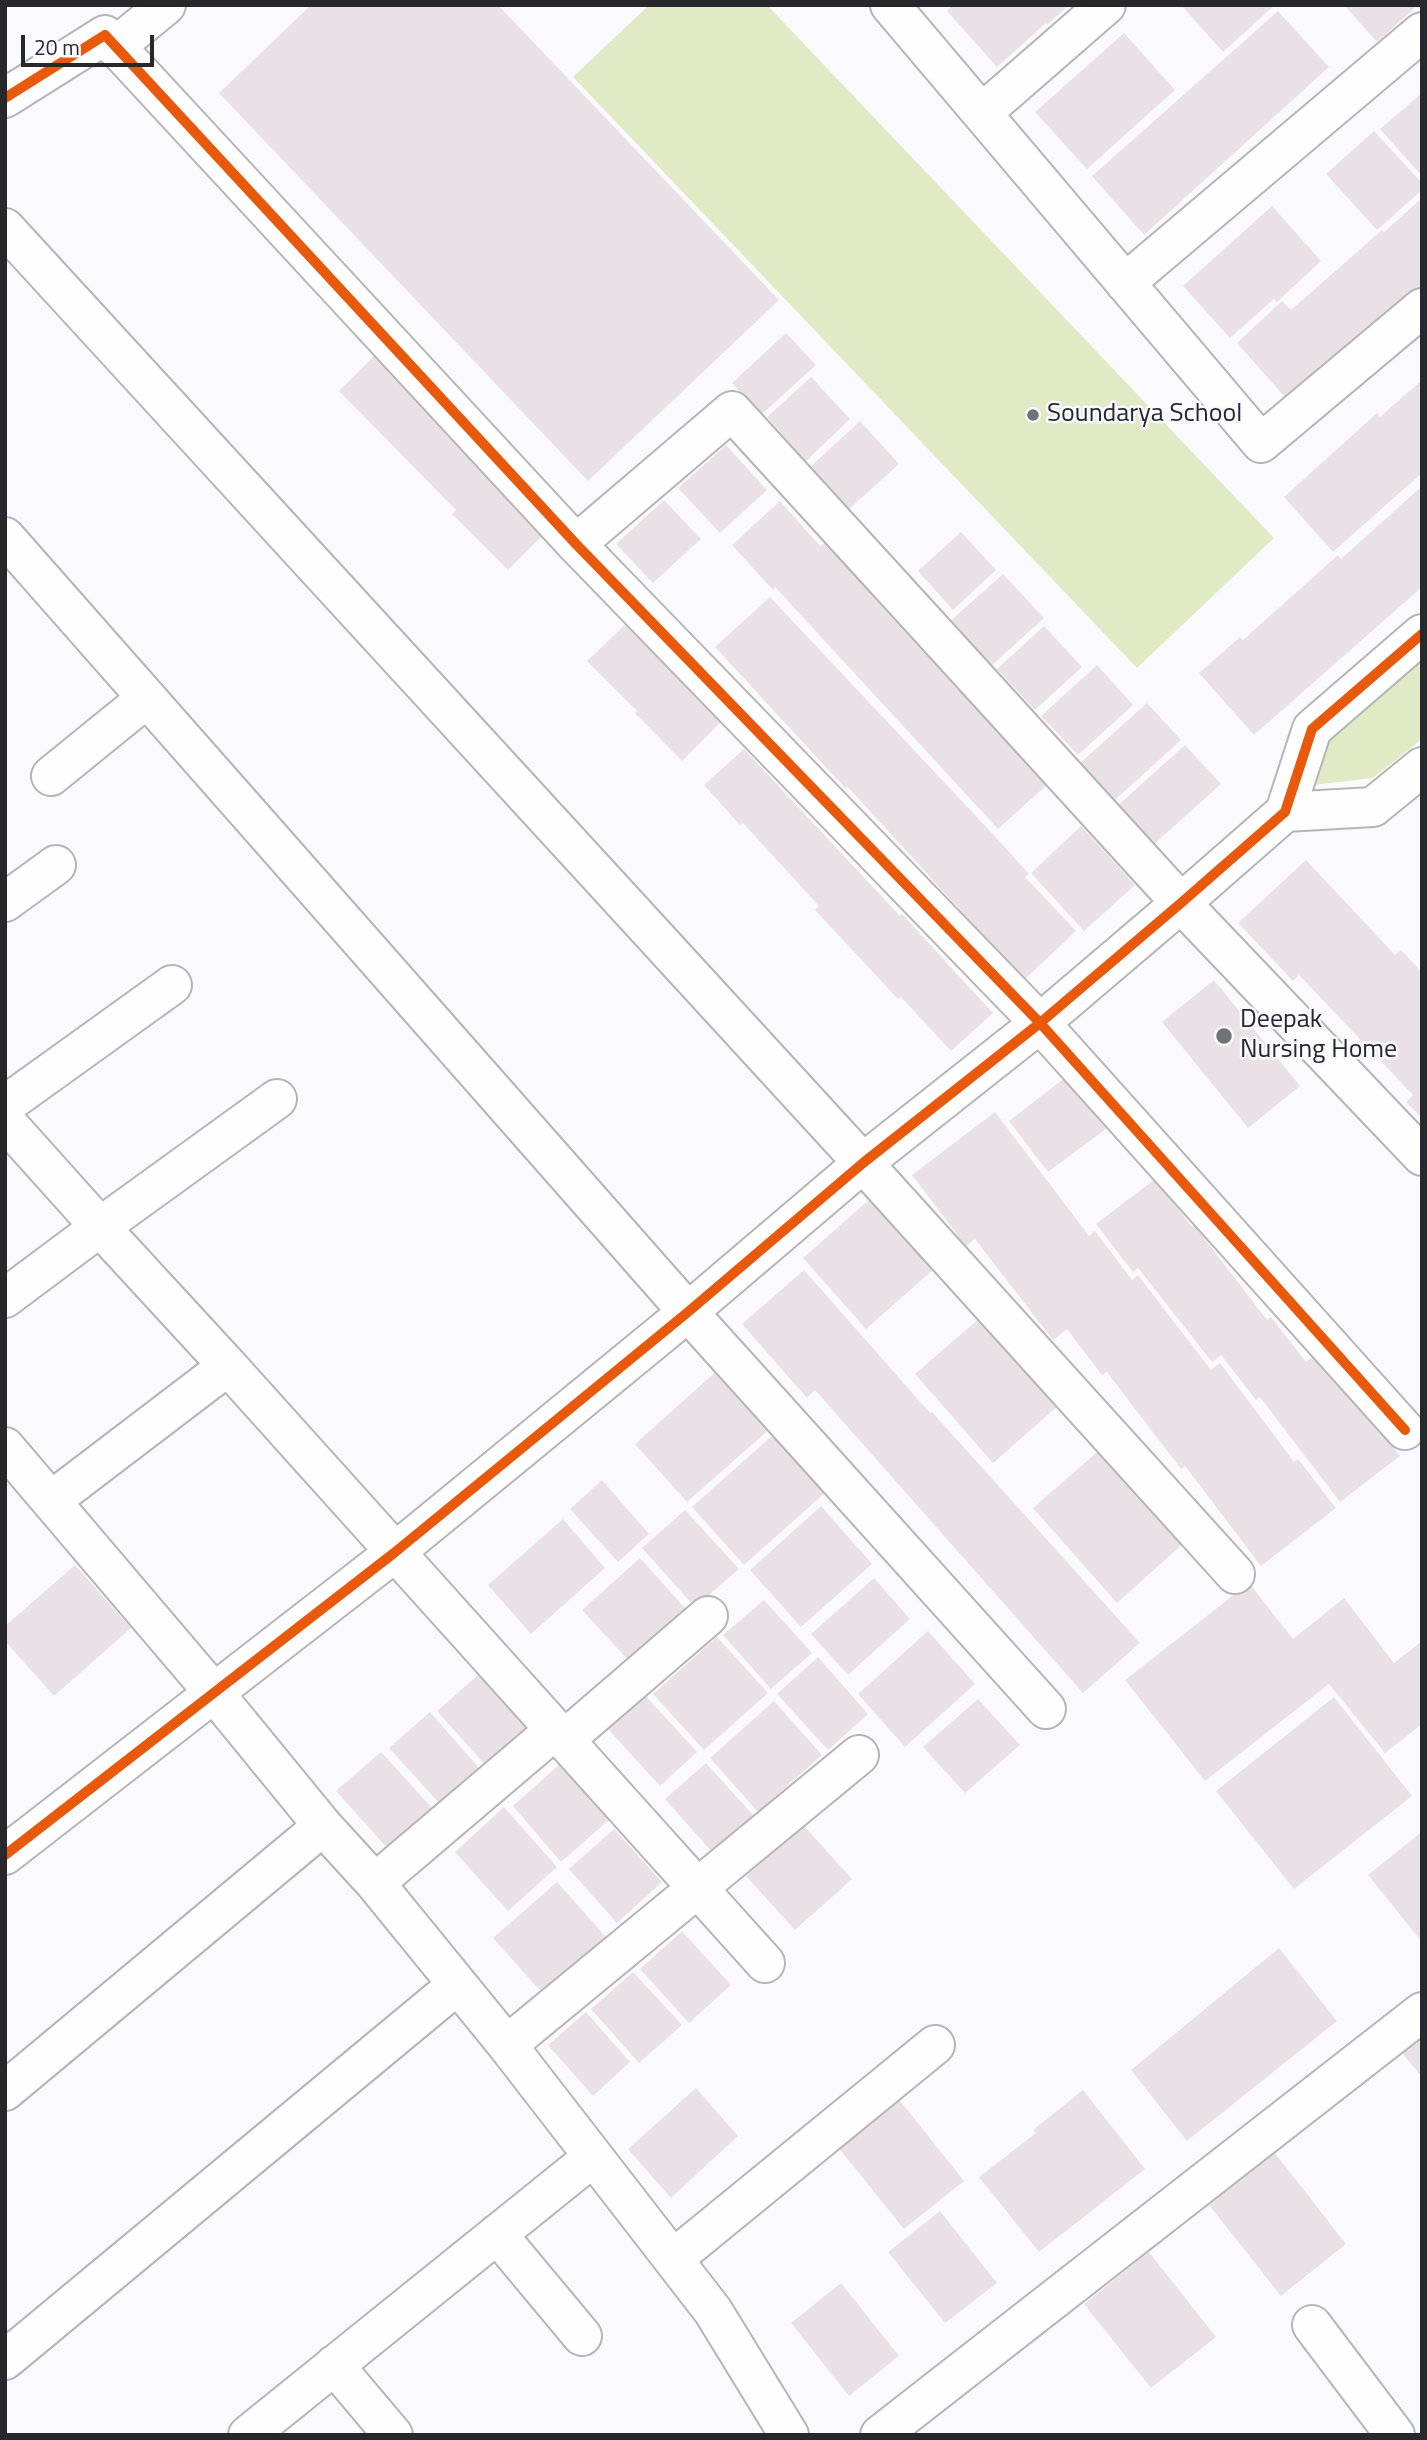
<!DOCTYPE html>
<style>
body{margin:0}
#map{position:relative;width:1427px;height:2440px;overflow:hidden;background:#fafafe;font-family:"Titillium Web",sans-serif}
canvas{display:block}
.frame{position:absolute;inset:0;border:7px solid #27282b;pointer-events:none}
.scale{position:absolute;left:21px;top:35px;width:133px;height:32px;box-sizing:border-box;border:4px solid #27282b;border-top:0;padding-left:9px;font-size:21px;line-height:24px;white-space:nowrap;color:#27282b;-webkit-text-stroke:5px #f9f9ff;paint-order:stroke}
</style>
<div id="map">
<canvas width="1427" height="2440"></canvas>
<div class="frame"></div>
<div class="scale">20 m</div>
</div>
<script>
const context = document.querySelector('canvas').getContext('2d');
context.lineJoin = 'round';
function fill(path, color) { context.fillStyle = color; context.fill(path, 'evenodd'); }
const shape = rows => new Path2D(rows.map(r => 'M' + r).join(''));
function strokePath(path, color, width, dash) { context.strokeStyle = color; context.lineWidth = width; context.lineCap = dash ? 'butt' : 'round'; context.setLineDash(dash || []); context.stroke(path); }
function write(font, color, halo, rows, align = 'center') {
  context.font = font + ' "Titillium Web",sans-serif'; context.lineWidth = 5; context.setLineDash([]); context.textBaseline = 'middle'; context.strokeStyle = halo; context.fillStyle = color; for (const [text, x, y, turn = 0] of rows) {
    context.save(); context.translate(x, y); context.rotate((+turn || 0) * Math.PI / 180); context.textAlign = isNaN(turn) ? turn : align; if (halo) context.strokeText(text, 0, 0); context.fillText(text, 0, 0); context.restore();
  }
}
const green = shape([
 [649,5,767,5,1274,538,1137,668,573,77],
 [1422,650,1422,739,1373,778,1313,785,1334,725]
]);
const building = shape([
 [311,5,498,5,779,300,588,481,219,93],
 [953,5,1069,5,1047,25,1046,23,997,67,947,11],
 [1181,5,1275,5,1223,52],
 [1344,5,1418,5,1377,42],
 [1278,11,1329,67,1144,235,1092,176],
 [1124,33,1175,90,1087,169,1035,112],
 [1422,93,1422,176,1380,129],
 [1374,131,1422,183,1422,190,1377,230,1326,174],
 [1422,198,1422,297,1292,405,1237,343,1282,301,1291,310,1382,230,1384,232],
 [1272,206,1321,261,1277,302,1274,299,1230,338,1183,286],
 [786,333,816,365,761,415,732,383],
 [382,348,551,527,508,570,452,514,456,510,339,391],
 [811,377,850,419,806,461,767,417],
 [1422,380,1422,473,1333,552,1284,497,1377,413,1380,417],
 [860,421,899,464,848,510,809,468],
 [726,445,767,490,720,533,678,488],
 [1422,486,1422,587,1254,735,1199,673,1240,637,1243,640,1338,555,1341,559],
 [664,500,701,539,653,583,616,544],
 [780,501,820,546,827,541,873,591,870,594,958,690,962,687,1049,783,998,829,775,587,773,590,732,545],
 [961,532,996,570,953,610,918,571],
 [1003,574,1044,618,990,667,948,623],
 [770,597,990,831,1029,874,1025,877,1076,931,1024,980,847,786,846,789,715,647],
 [631,619,727,716,682,761,635,713,637,711,587,661],
 [1044,626,1082,667,1035,710,997,669],
 [1097,665,1133,705,1078,755,1041,716],
 [1147,703,1181,740,1114,801,1079,764],
 [1185,745,1221,784,1152,846,1116,807],
 [744,749,900,916,902,914,993,1013,951,1051,901,997,898,999,815,910,819,906,743,823,740,825,704,785],
 [1081,826,1135,885,1084,931,1031,873],
 [1306,860,1395,955,1401,950,1422,972,1422,1118,1406,1102,1413,1095,1299,975,1293,981,1238,923],
 [1214,980,1300,1086,1248,1128,1162,1022],
 [1066,1077,1106,1129,1048,1172,1009,1121],
 [995,1112,1089,1236,1095,1231,1132,1280,1138,1275,1211,1370,1220,1363,1294,1462,1298,1459,1336,1508,1261,1566,1185,1466,1181,1469,1107,1372,1102,1375,1067,1329,1053,1340,975,1239,966,1246,912,1175],
 [1155,1179,1192,1227,1194,1225,1267,1320,1271,1317,1306,1362,1320,1351,1400,1456,1340,1502,1260,1397,1256,1400,1221,1355,1212,1362,1138,1268,1133,1272,1096,1224],
 [871,1198,934,1269,866,1329,803,1258],
 [804,1270,930,1413,932,1412,1140,1643,1083,1693,815,1390,807,1398,742,1324],
 [981,1317,1059,1405,993,1463,915,1374],
 [720,1368,773,1426,687,1502,635,1444],
 [774,1434,826,1492,744,1565,692,1507],
 [1103,1447,1186,1541,1117,1603,1033,1508],
 [602,1480,649,1534,618,1562,570,1509],
 [821,1506,872,1564,801,1627,750,1570],
 [685,1510,739,1569,695,1607,642,1548],
 [563,1519,605,1568,531,1634,488,1585],
 [640,1558,686,1609,628,1660,582,1610],
 [75,1565,131,1628,54,1696,5,1641,5,1626],
 [874,1578,910,1619,848,1675,811,1634],
 [1249,1583,1293,1639,1344,1598,1394,1663,1422,1641,1422,1724,1385,1753,1329,1684,1205,1781,1125,1680],
 [764,1600,812,1653,771,1689,723,1635],
 [928,1631,975,1684,905,1747,858,1694],
 [717,1637,768,1693,704,1750,653,1694],
 [818,1657,868,1714,828,1750,777,1694],
 [485,1669,537,1727,489,1769,437,1711],
 [643,1693,697,1752,660,1786,606,1727],
 [1334,1697,1412,1796,1294,1889,1216,1791],
 [978,1699,1020,1745,965,1793,923,1747],
 [774,1701,822,1755,758,1812,710,1758],
 [430,1712,480,1769,440,1804,389,1748],
 [381,1752,434,1810,389,1850,336,1791],
 [562,1762,611,1818,561,1862,513,1806],
 [706,1763,753,1815,712,1852,665,1799],
 [504,1807,557,1867,508,1911,455,1852],
 [804,1826,852,1879,795,1930,746,1876],
 [614,1829,662,1882,617,1923,569,1869],
 [1419,1834,1422,1837,1422,1942,1368,1875],
 [557,1882,606,1937,543,1994,493,1938],
 [682,1931,731,1985,689,2023,640,1969],
 [1279,1948,1337,2021,1187,2141,1131,2070],
 [633,1972,682,2025,639,2063,591,2009],
 [586,2012,630,2062,593,2096,548,2045],
 [1422,2036,1422,2077,1401,2052],
 [696,2088,738,2136,671,2198,628,2149],
 [1083,2090,1145,2169,1039,2252,979,2177,1036,2133,1033,2130],
 [894,2093,964,2181,904,2229,833,2141],
 [1275,2153,1346,2244,1281,2296,1209,2205],
 [940,2211,997,2283,945,2323,888,2252],
 [1149,2252,1216,2337,1151,2388,1084,2304],
 [841,2283,899,2356,849,2396,791,2323]
]);
const minor = shape([
 [890,5,1261,443,1422,308],
 [115,47,166,5],
 [5,98,105,35,576,544,1040,1023,1405,1430],
 [982,113,1106,5],
 [5,228,863,1163,1235,1574],
 [1125,283,1422,32],
 [5,537,688,1312,1046,1709],
 [576,544,732,411,1181,903,1422,1156],
 [51,776,147,698],
 [1285,812,1373,807,1422,767],
 [5,902,56,865],
 [5,1105,172,985],
 [5,1121,100,1227,277,1099],
 [5,1298,100,1227,228,1366],
 [5,1447,215,1694,323,1826,375,1883,507,2045,713,2311,789,2435],
 [52,1500,228,1366,765,1963],
 [564,1740,708,1616],
 [5,1855,394,1553,688,1312,863,1163,1040,1023,1181,903,1285,812,1312,729,1422,634],
 [375,1883,555,1730],
 [507,2045,859,1755],
 [5,2091,323,1826],
 [497,2234,582,2336],
 [673,2259,935,2045],
 [1312,2325,1395,2435],
 [5,2360,457,1985],
 [334,2365,393,2435],
 [248,2435,593,2157],
 [880,2435,1422,2012]
]);
const cycleway = shape([
 [5,98,105,35,576,544,1040,1023,1405,1430],
 [5,1855,394,1553,688,1312,863,1163,1040,1023,1181,903,1285,812,1312,729,1422,634]
]);
const markers = [
 [1033,415,7,"#717275"],
 [1224,1036,9,"#717275"]
];
const poiNames = [
 ["Soundarya School",1047,415],
 ["Deepak",1240,1021],
 ["Nursing Home",1240,1051]
];
fill(green, '#e0eac5');
fill(building, '#eae1e7');
strokePath(minor, '#b4b5b8', 42);
strokePath(minor, '#fefeff', 38);
strokePath(cycleway, '#e8590c', 10);
for (const [x, y, r, color] of markers) { const dot = new Path2D(); dot.arc(x, y, r, 0, 2 * Math.PI); context.fillStyle = color; context.fill(dot); strokePath(dot, '#f9f9ff', 2.5); }
write('26px', '#27282b', '#f9f9ff', poiNames, 'left');
</script>
